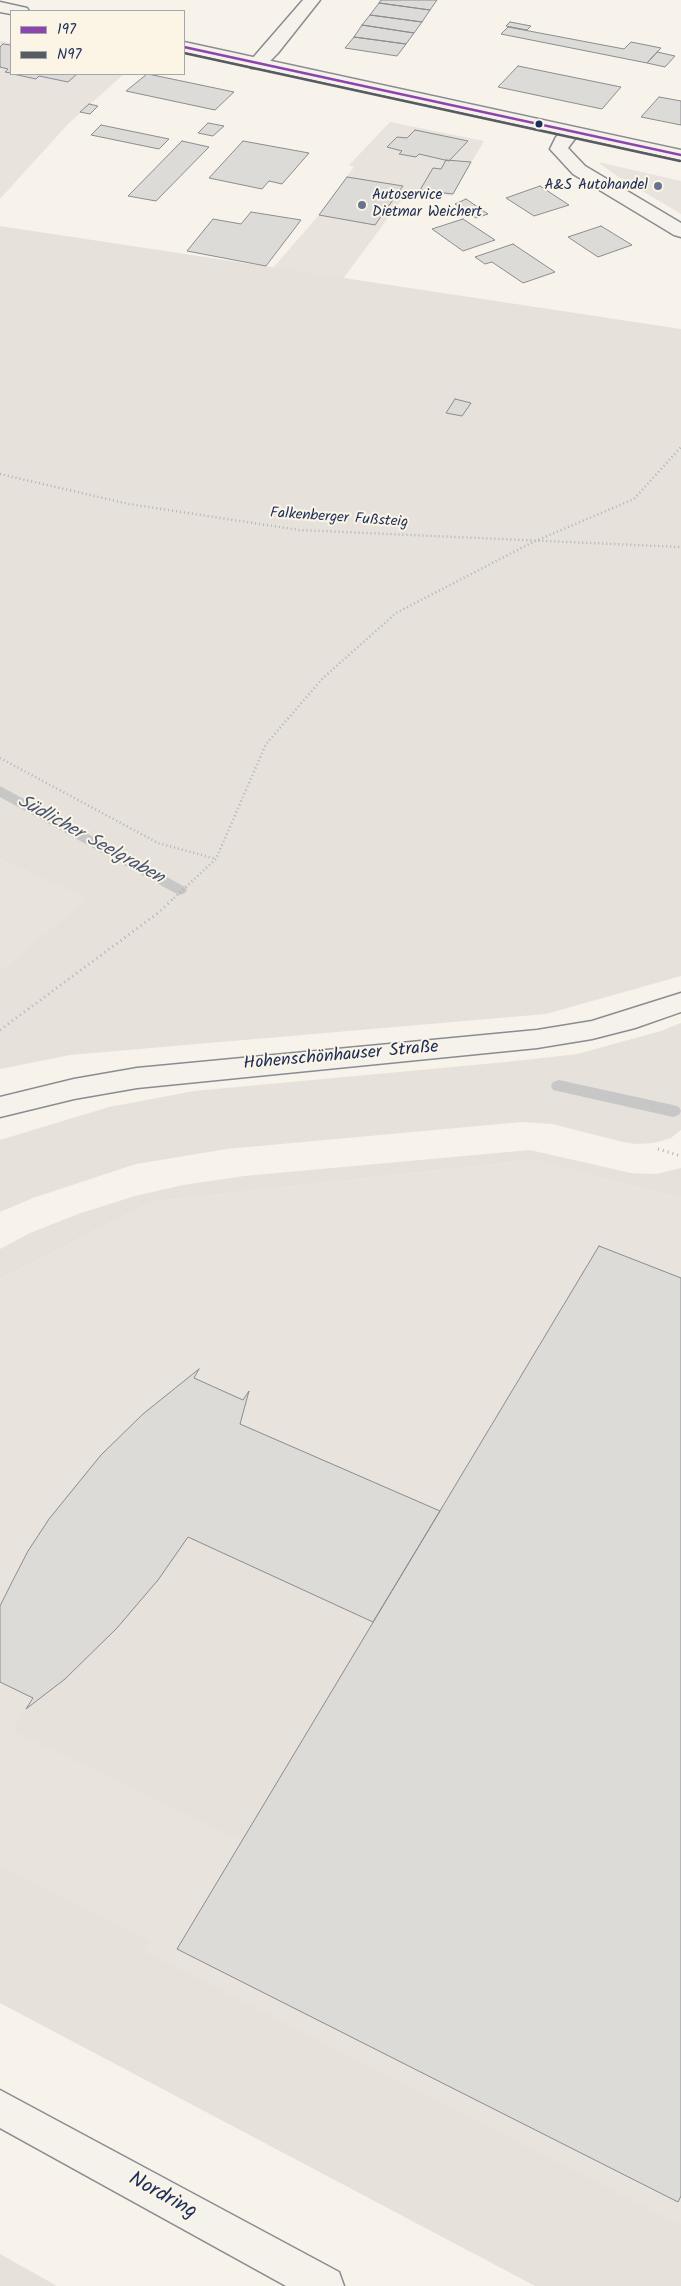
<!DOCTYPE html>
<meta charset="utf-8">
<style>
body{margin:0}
#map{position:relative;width:681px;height:2286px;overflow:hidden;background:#f7f3ea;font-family:Kalam,sans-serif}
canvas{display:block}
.legend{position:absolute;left:10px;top:10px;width:175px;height:65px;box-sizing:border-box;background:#fcf5e5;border:1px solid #a2a6af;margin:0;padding:6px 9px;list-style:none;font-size:15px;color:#1b2f5e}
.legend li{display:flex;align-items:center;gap:10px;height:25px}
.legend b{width:25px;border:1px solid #a2a6af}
</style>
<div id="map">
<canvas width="681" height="2286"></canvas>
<ul class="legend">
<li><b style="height:6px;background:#8e44ad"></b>197</li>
<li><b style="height:6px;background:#595b62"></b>N97</li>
</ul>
</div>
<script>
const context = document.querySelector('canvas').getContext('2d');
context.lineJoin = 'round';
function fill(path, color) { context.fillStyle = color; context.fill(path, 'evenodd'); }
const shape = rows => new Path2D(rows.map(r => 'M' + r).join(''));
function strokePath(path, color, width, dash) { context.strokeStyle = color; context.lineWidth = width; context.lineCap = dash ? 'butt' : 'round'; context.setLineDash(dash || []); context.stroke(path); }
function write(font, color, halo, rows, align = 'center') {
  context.font = font + ' Kalam,sans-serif'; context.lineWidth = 4; context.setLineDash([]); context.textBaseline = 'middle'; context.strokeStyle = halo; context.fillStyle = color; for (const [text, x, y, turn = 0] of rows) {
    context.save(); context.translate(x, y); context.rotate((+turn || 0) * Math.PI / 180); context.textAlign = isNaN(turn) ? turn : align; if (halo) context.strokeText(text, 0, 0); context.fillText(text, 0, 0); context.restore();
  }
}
const built = shape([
 [0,41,11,43,11,74,124,74,68,124,0,199],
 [390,122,484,141,452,196,408,191,343,279,272,269,319,215,354,167,349,165],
 [598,162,681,181,681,214,614,174],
 [0,859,88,899,0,970],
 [532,1160,681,1198,681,2279,0,1932,0,1279,151,1202]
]);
const green = shape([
 [0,226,681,329,681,976,546,1014,70,1055,0,1069,0,970,87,899,0,859],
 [681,1023,681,1130,671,1138,654,1143,636,1144,623,1142,552,1124,522,1122,227,1149,136,1164,33,1198,0,1212,0,1140,109,1107,194,1091,506,1062,577,1054,661,1031],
 [530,1150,631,1173,656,1174,681,1168,681,1198,532,1160,151,1202,0,1279,0,1249,30,1233,78,1214,135,1196,183,1185,244,1176],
 [188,1537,373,1622,242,1841,13,1731,26,1709,65,1679,102,1644,133,1611,158,1580],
 [0,1865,149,1940,144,1951,681,2225,681,2286,535,2286,0,2003],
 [0,2254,57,2286,0,2286]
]);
const stream = shape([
 [0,786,185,887,187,890,185,893,180,895,175,893,0,797,0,786],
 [559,1080,673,1105,679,1107,681,1111,679,1115,673,1117,553,1090,551,1086,553,1082,559,1080]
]);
const building = shape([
 [381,0,437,0,430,10,379,3,381,0],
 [379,3,430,10,422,22,370,15,379,3],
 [370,15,422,22,414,33,362,25,370,15],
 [510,22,531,26,527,30,506,26,510,22],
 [362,25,414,33,406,44,354,37,362,25],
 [508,27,624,49,631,42,661,48,647,63,501,34,508,27],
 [354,37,406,44,397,56,345,48,354,37],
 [3,44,11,45,11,73,5,72,8,69,0,67,0,47,3,44],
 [657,52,675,56,665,67,647,63,657,52],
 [518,66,621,87,602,109,498,87,518,66],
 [13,74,77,74,68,82,39,76,36,79,13,74],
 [147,74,148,74,234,92,215,110,126,91,147,74],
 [659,97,681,101,681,125,641,117,659,97],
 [89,104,98,106,90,114,80,112,89,104],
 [208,123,224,126,213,136,198,133,208,123],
 [101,125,169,139,159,149,91,135,101,125],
 [415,130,468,141,449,161,419,154,416,157,399,154,402,151,387,147,397,137,407,138,415,130],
 [182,141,209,147,156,201,128,196,182,141],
 [243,141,309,153,282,184,269,181,262,189,209,178,243,141],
 [446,160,471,162,453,194,420,190,433,168,441,169,446,160],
 [347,177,403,186,375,225,319,215,347,177],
 [540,186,569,205,534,216,506,198,540,186],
 [466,199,488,214,476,218,455,204,466,199],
 [251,212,301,220,266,266,187,251,213,219,241,224,251,212],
 [463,219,495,240,463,251,432,229,463,219],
 [601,226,632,245,598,257,568,237,601,226],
 [513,244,555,272,523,283,492,262,485,264,475,257,513,244],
 [455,399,471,403,462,416,446,413,455,399],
 [599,1246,681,1278,681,2196,678,2202,177,1949,599,1246],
 [199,1369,194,1378,243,1400,249,1391,240,1424,440,1511,373,1622,188,1537,158,1580,117,1628,65,1679,26,1709,33,1698,0,1682,0,1606,12,1582,28,1551,49,1519,101,1455,143,1414,199,1369]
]);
const pathFar1 = shape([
 [0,474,129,504,299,530,681,547],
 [0,758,158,843,216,859],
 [174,898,216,859,266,744,323,678,396,613,533,542,634,499,681,447]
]);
const path = shape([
 [0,1030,158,913,175,897],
 [658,1149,681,1156]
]);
const street = shape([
 [303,0,320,0,278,53,263,68,251,68,249,64,251,60,303,0],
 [571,127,577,128,580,132,568,148,585,166,681,223,681,237,674,235,573,174,550,149,556,137,565,128,571,127],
 [0,2090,339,2272,344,2286,286,2286,0,2128,0,2090]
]);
const secondary = shape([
 [0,2,27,8,29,11,11,11,11,14,0,12,0,2],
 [184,42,681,150,681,160,184,52,184,42],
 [681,993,681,1012,635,1028,592,1039,537,1048,137,1088,74,1099,0,1117,0,1097,74,1079,137,1068,537,1030,592,1021,681,993]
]);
const bus1 = shape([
 [184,47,681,155]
]);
const bus2 = shape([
 [184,53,680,161]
]);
const markers = [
 [539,124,4.5,"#1b2f5e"],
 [658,186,5,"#68748f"],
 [362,205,5,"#68748f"]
];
const farPoinames = [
 ["A&S Autohandel",648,186],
 ["Autoservice",372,196,"left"],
 ["Dietmar Weichert",372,213,"left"]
];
const farStreetnames = [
 ["Falkenberger Fußsteig",339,519,4]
];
const streetNames = [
 ["Hohenschönhauser Straße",341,1057,-5]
];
const waterNames = [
 ["Südlicher Seelgraben",90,841,29]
];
const nearStreetnames = [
 ["Nordring",162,2197,29]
];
fill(built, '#e8e4dd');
fill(green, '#e6e2db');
fill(stream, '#c7c7c7');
fill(building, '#dddbd7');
strokePath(building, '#8a8c91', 1);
strokePath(street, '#8a8c91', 3);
strokePath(secondary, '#8a8c91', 3);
strokePath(pathFar1, '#b2b3b4', 2.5, [1, 3]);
strokePath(path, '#b2b3b4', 3, [1, 4]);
fill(street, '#f5f2ec');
fill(secondary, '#f5f2ec');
strokePath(bus1, '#8e44ad', 2.5);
strokePath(bus2, '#595b62', 2.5);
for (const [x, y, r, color] of markers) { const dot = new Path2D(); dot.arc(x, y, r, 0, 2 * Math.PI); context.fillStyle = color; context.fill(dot); strokePath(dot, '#fcf5e5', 2); }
write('15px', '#1b2f5e', '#fcf5e5', farPoinames, 'right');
write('15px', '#1b2f5e', '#fcf5e5', farStreetnames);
write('18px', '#1b2f5e', '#fcf5e5', streetNames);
write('italic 19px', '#485779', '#fcf5e5', waterNames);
write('21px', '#1b2f5e', '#fcf5e5', nearStreetnames);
</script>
